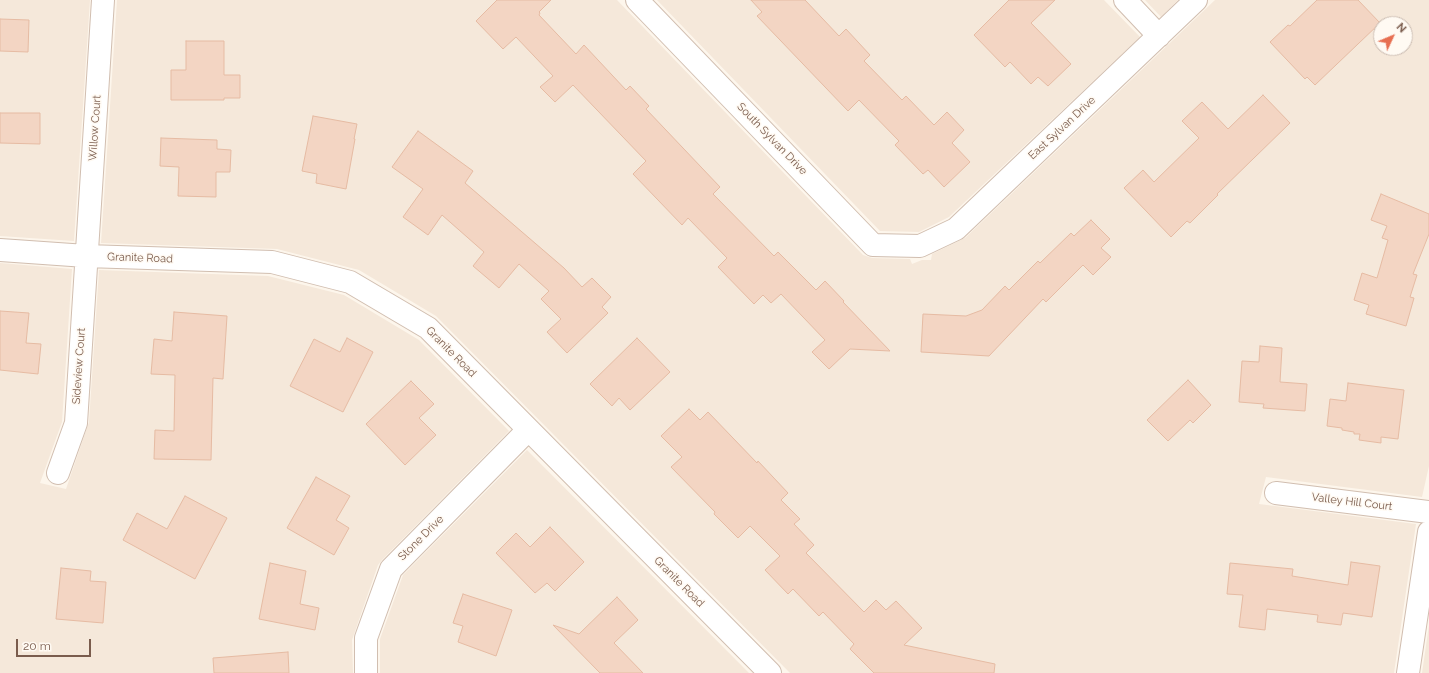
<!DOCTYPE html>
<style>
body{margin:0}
#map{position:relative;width:1429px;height:673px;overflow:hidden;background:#fdf6ec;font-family:Raleway,sans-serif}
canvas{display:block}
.north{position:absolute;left:1373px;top:16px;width:40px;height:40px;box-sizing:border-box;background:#fffaf3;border:1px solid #cabbb1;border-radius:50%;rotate:46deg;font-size:11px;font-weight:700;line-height:16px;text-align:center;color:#7a5c4d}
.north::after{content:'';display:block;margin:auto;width:14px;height:18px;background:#e76f51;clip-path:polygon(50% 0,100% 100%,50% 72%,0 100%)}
.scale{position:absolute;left:16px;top:639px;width:75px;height:18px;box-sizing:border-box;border:2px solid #7a5c4d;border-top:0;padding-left:5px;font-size:12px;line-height:14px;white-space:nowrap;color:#7a5c4d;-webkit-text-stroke:3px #fffaf3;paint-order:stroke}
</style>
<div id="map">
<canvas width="1429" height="673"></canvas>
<div class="north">N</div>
<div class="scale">20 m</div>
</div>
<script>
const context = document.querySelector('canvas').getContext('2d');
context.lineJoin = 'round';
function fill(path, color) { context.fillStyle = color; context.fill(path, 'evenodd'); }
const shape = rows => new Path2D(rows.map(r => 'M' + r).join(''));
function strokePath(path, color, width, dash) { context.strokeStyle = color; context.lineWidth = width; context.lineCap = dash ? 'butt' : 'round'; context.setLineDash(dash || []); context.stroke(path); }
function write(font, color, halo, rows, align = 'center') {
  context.font = font + ' Raleway,sans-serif'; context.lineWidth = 3; context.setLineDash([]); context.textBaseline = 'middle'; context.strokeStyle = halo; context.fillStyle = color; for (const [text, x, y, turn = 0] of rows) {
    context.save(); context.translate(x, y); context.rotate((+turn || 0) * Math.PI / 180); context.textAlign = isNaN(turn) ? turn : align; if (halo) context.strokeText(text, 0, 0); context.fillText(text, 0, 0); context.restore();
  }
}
const residential = shape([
 [0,0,90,0,74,241,0,236],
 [117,0,617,0,863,255,872,258,910,259,912,264,922,260,931,260,932,254,965,238,1215,0,1429,0,1429,466,1422,497,1266,477,1259,504,1416,524,1394,673,790,673,436,316,359,270,277,249,101,243],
 [1381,24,1405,24,1405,48,1381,48],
 [657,0,1104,0,1140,37,949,217,919,232,880,231],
 [1145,0,1178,0,1161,17],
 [0,263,72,269,62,422,40,483,66,489,89,422,99,270,268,276,344,295,419,340,509,431,382,560,378,565,352,640,353,673,0,673],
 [527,450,749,673,380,673,380,639,403,575],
 [1429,625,1429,673,1422,673]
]);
const building = shape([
 [497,0,551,0,539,12,540,13,539,15,576,54,584,45,626,90,630,86,649,106,646,109,720,187,713,194,774,256,778,252,816,290,825,281,844,301,843,302,890,351,850,349,829,369,812,352,825,340,781,294,771,303,763,295,754,304,718,267,727,258,688,218,682,225,633,174,646,161,573,85,555,102,540,87,553,76,516,37,503,49,476,21,497,0],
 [751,0,805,0,839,36,846,29,870,55,864,61,902,100,906,96,934,125,947,112,964,130,952,143,970,162,944,187,928,170,923,174,895,145,899,141,859,100,848,111,757,16,762,12,751,0],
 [1009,0,1055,0,1031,23,1071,64,1048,86,1038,77,1031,84,1010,62,1005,67,974,35,1009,0],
 [1317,0,1358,0,1380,23,1315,85,1307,77,1305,79,1270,42,1288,25,1290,26,1317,0],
 [0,19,29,20,28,52,0,51,0,19],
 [186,41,224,41,224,75,240,75,240,98,224,98,224,100,171,100,171,70,186,70,186,41],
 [1263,95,1290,123,1217,194,1218,195,1190,223,1187,221,1171,237,1124,188,1143,170,1154,182,1199,138,1182,121,1202,102,1228,129,1263,95],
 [0,113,40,113,40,144,0,143,0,113],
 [313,116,357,124,354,139,355,139,346,189,316,183,317,174,302,171,313,116],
 [418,131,473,171,465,183,564,268,582,287,592,278,611,297,602,307,608,313,567,353,547,332,561,319,541,299,549,291,519,264,499,288,473,266,484,252,442,215,428,235,403,217,423,189,392,167,418,131],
 [161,138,217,140,217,149,231,150,230,172,216,172,216,197,178,196,179,167,160,166,161,138],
 [1381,194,1429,214,1429,234,1413,274,1417,275,1410,297,1414,298,1406,326,1366,314,1369,305,1354,300,1362,273,1377,278,1388,240,1382,238,1387,226,1371,220,1381,194],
 [1091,220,1110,239,1101,248,1111,257,1093,275,1083,265,1046,302,1043,299,989,356,921,352,923,314,966,316,982,310,1005,286,1009,290,1038,261,1040,263,1071,233,1074,236,1091,220],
 [0,311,29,313,26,343,41,344,38,374,0,370,0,311],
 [174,312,227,316,223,379,213,378,211,460,154,459,155,430,174,431,175,375,151,374,154,339,172,341,174,312],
 [347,338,373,352,343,412,290,386,314,339,340,352,347,338],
 [637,338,670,372,630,410,619,398,612,406,590,384,637,338],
 [1260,346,1282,348,1280,382,1307,384,1305,411,1263,408,1264,404,1239,402,1242,361,1259,362,1260,346],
 [1188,380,1211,405,1193,423,1190,420,1168,441,1147,420,1188,380],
 [411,381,434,404,419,418,436,435,405,465,366,424,411,381],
 [1348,383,1404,390,1398,439,1381,437,1381,443,1359,440,1360,434,1354,434,1354,432,1342,430,1342,428,1327,426,1330,399,1346,401,1348,383],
 [689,409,700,420,708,412,757,463,758,461,788,493,781,500,800,519,794,524,814,545,806,553,864,612,876,600,886,610,896,601,922,628,904,645,995,664,994,673,874,673,850,649,854,644,823,612,819,616,793,589,788,594,765,570,780,556,750,526,738,538,714,514,715,512,671,467,682,457,661,436,689,409],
 [316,477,350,496,336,520,349,528,334,555,287,528,316,477],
 [185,496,227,518,195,579,123,540,137,513,167,529,185,496],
 [550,527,584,562,555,591,547,583,535,593,496,553,516,533,530,547,550,527],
 [1351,562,1380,566,1372,617,1343,613,1341,625,1317,622,1318,615,1267,609,1265,630,1239,627,1243,595,1227,594,1230,563,1293,569,1292,576,1348,585,1351,562],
 [270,563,306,571,300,604,319,608,315,630,259,619,270,563],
 [61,568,91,571,90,581,106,582,103,623,56,619,61,568],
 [463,594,512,610,496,656,458,642,463,626,453,623,463,594],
 [617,597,638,620,614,643,643,673,600,673,553,625,579,634,617,597],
 [288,652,289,673,214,673,213,658,288,652]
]);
const minor = shape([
 [637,0,873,245,920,246,956,229,1196,0],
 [1125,0,1159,36],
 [0,250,86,256,272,262,350,282,428,328,770,673],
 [58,473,76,423,103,0],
 [1276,493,1429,512],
 [366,673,366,638,391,569,528,430],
 [1408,673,1429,532]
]);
const streetNames = [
 ["Willow Court",95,128,-86],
 ["East Sylvan Drive",1062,128,-43],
 ["South Sylvan Drive",772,139,46],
 ["Granite Road",140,258,2],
 ["Granite Road",451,352,45],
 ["Sideview Court",79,366,-86],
 ["Valley Hill Court",1352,502,7],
 ["Stone Drive",421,538,-45],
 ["Granite Road",679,582,45]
];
fill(residential, '#f5e8da');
fill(building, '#f3d5c3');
strokePath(building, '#e6bba3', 1);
strokePath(minor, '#d1beb0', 24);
strokePath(minor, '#fff', 22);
write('11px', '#7a5c4d', '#fffaf3', streetNames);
</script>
